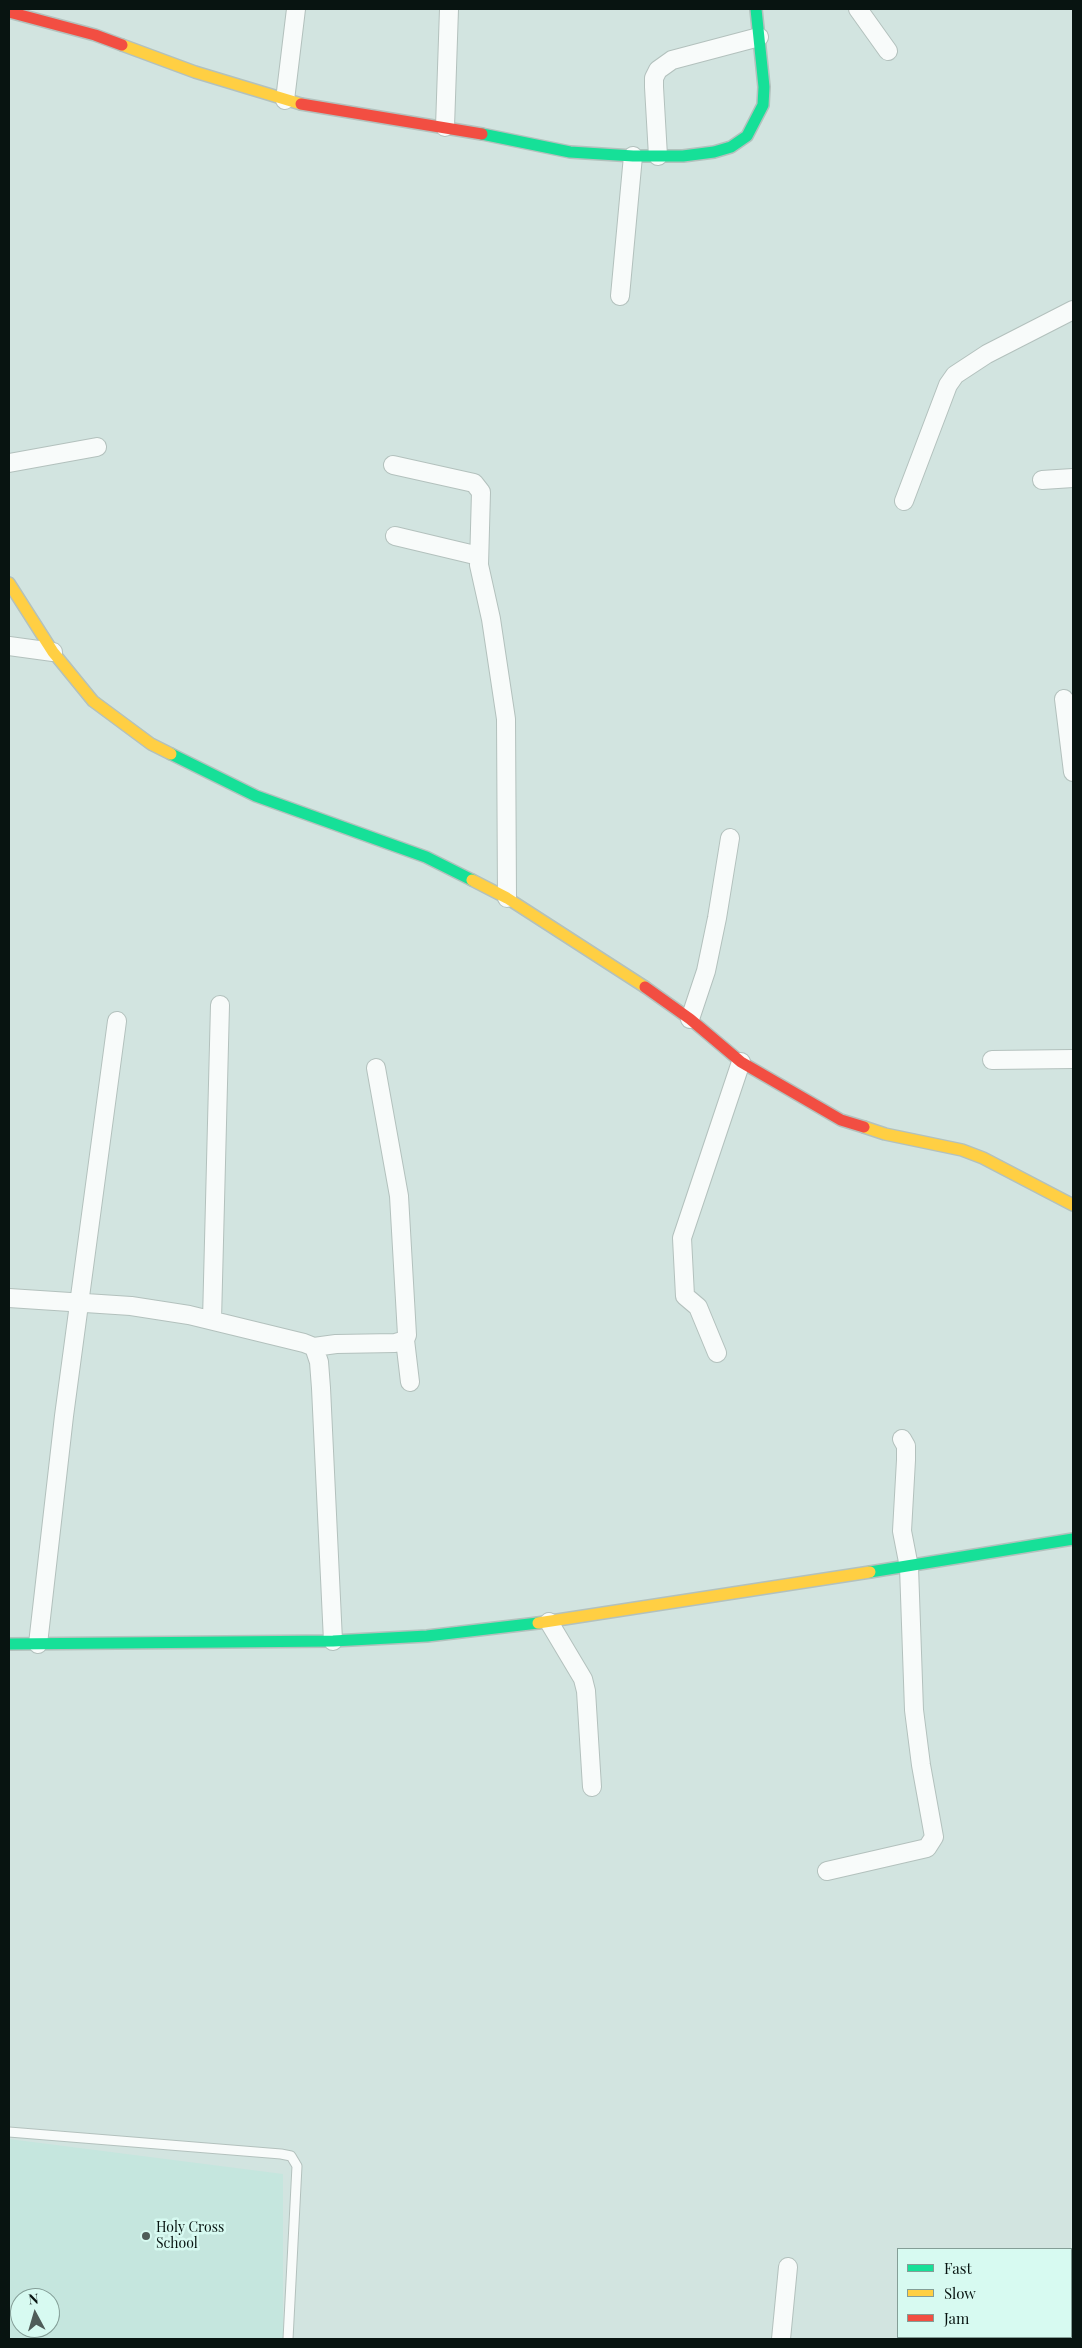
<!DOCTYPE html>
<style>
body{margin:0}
#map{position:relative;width:1082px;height:2348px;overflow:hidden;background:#d2e4e0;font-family:"Playfair Display",serif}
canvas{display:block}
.frame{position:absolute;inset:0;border:10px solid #081411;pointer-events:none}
.legend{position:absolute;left:897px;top:2248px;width:175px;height:90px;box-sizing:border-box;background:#d7faf1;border:1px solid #849e97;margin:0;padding:6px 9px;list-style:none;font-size:15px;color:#081411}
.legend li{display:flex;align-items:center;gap:10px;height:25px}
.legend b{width:25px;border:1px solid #849e97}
.north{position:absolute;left:10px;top:2288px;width:50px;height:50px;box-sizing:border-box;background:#d7faf1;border:1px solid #849e97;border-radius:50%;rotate:354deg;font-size:14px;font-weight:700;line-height:20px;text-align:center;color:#081411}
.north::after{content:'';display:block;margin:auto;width:18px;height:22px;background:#4f5d59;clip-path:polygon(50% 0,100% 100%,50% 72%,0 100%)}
</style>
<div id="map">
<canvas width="1082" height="2348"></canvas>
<div class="frame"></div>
<ul class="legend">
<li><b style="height:6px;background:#16e098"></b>Fast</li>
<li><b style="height:6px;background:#ffcf43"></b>Slow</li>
<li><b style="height:6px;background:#f24e42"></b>Jam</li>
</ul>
<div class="north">N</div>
</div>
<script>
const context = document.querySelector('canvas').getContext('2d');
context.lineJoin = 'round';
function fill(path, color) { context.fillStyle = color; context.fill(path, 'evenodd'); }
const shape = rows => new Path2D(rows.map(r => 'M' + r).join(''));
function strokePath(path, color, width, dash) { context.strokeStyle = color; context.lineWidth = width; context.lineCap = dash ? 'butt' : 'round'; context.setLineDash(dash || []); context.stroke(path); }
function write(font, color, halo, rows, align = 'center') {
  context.font = font + ' "Playfair Display",serif'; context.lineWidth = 5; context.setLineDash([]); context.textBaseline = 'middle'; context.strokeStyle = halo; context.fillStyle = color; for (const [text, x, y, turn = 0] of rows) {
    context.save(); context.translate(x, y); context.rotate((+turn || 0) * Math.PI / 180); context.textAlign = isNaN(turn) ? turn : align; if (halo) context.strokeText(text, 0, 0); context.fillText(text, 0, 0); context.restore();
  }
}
const built = shape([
 [9,2139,283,2174,283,2339,9,2339],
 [20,2298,50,2298,50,2328,20,2328]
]);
const lane = shape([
 [9,2132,281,2154,291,2156,297,2166,288,2339]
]);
const street = shape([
 [858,9,888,51],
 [285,100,296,9],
 [445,127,449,9],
 [658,156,654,87,654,78,658,70,672,60,759,37],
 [620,296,633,156],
 [9,463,97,447],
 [393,465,474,483,481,492,479,565,491,619,506,719,507,898],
 [1042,480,1073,478],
 [904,501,948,385,955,375,987,354,1073,310],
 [395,536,479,556],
 [9,646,53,652],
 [1064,699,1073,772],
 [690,1019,706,971,717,918,730,838],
 [992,1060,1073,1059],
 [9,1298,131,1306,189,1315,304,1343,314,1347,319,1362,321,1388,333,1641],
 [212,1320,220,1005],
 [405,1340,410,1382],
 [314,1347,336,1344,395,1343,405,1340,407,1335,399,1196,376,1068],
 [717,1353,698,1307,685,1296,682,1238,741,1062],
 [549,1622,583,1679,586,1691,592,1787],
 [38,1644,64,1416,117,1021],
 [827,1871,927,1848,934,1837,921,1765,914,1710,909,1567,902,1531,906,1460,906,1446,902,1439],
 [781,2339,788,2267]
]);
const fast = shape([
 [482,134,570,152,633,156,683,156,714,152,731,147,747,136,763,105,764,87,756,9],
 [171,754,256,796,426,857,472,880],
 [870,1572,1073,1539],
 [9,1644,333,1641,427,1636,538,1623]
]);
const slow = shape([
 [122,45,195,72,301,104],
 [9,583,53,652,93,701,151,744,171,754],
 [472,880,507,898,645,987],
 [864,1127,885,1134,962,1150,983,1158,1073,1205],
 [538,1623,870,1572]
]);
const jam = shape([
 [9,12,95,35,122,45],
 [301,104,482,134],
 [645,987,690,1019,741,1062,841,1120,864,1127]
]);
const markers = [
 [146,2236,5,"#4f5d59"]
];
const poiNames = [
 ["Holy Cross",156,2228],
 ["School",156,2244]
];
fill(built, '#c5e6de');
strokePath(lane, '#b3c1bd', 11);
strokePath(street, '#b3c1bd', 20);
strokePath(fast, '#b3c1bd', 14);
strokePath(slow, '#b3c1bd', 14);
strokePath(jam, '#b3c1bd', 14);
strokePath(lane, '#f8fbfa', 9);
strokePath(street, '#f8fbfa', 18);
strokePath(fast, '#16e098', 11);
strokePath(slow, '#ffcf43', 11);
strokePath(jam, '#f24e42', 11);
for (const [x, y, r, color] of markers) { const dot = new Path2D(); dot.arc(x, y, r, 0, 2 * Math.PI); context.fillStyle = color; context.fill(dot); strokePath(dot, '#d7faf1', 2); }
write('14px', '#081411', '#d7faf1', poiNames, 'left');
</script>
